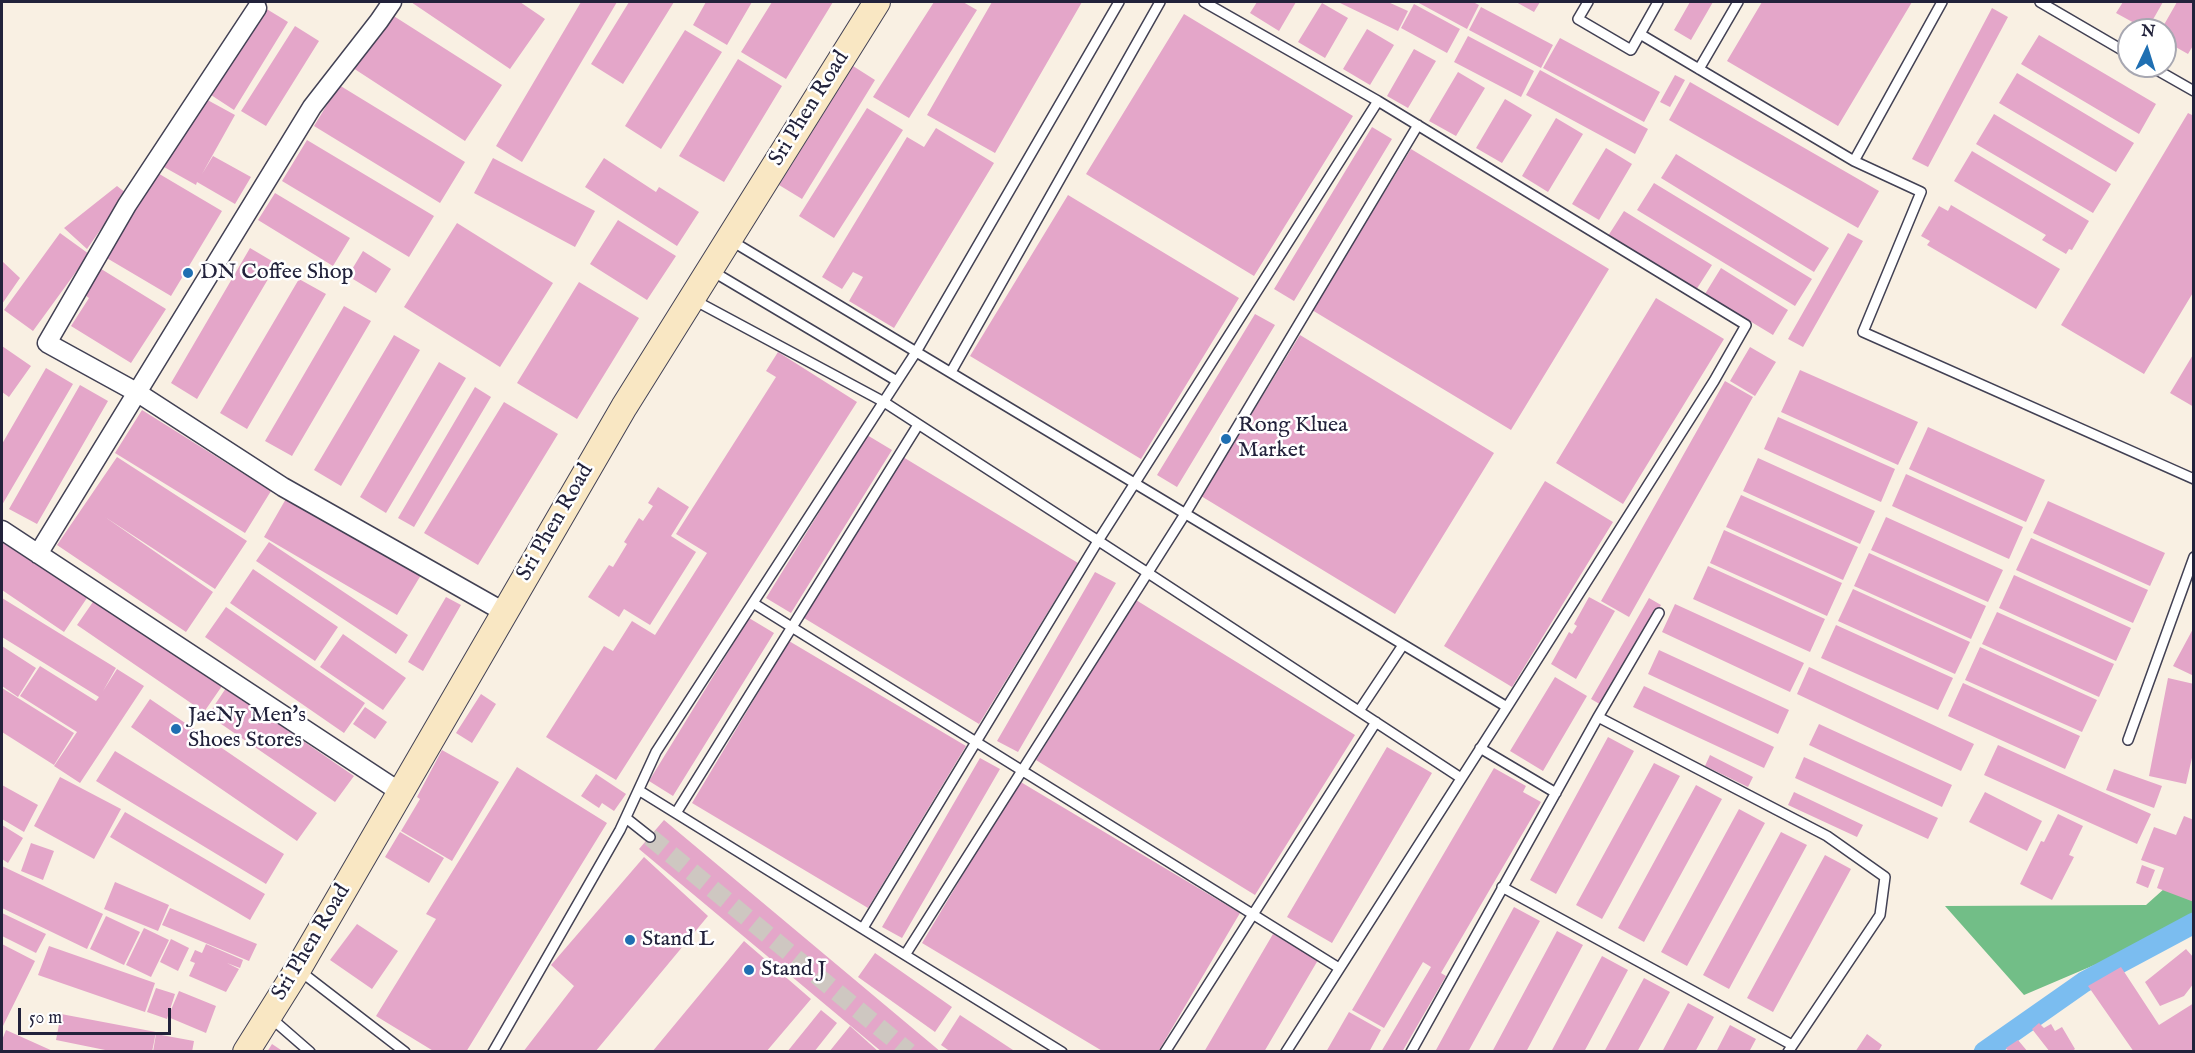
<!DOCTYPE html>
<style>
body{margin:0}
#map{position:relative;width:2195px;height:1053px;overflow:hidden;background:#f9f0e3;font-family:"IM FELL English",serif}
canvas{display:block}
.frame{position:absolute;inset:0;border:3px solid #22223b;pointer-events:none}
.north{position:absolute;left:2117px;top:18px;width:60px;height:60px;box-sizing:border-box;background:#fff;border:2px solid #a7a7b1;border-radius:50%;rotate:4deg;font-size:16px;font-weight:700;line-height:24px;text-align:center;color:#22223b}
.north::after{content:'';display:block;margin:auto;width:21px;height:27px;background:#1f6fb2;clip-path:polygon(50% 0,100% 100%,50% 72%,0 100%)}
.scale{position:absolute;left:18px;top:1008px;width:153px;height:27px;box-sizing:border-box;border:3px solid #22223b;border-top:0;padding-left:8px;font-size:18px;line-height:21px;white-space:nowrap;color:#22223b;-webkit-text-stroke:4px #fff;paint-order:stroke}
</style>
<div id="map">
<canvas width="2195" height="1053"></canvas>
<div class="frame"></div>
<div class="north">N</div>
<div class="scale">50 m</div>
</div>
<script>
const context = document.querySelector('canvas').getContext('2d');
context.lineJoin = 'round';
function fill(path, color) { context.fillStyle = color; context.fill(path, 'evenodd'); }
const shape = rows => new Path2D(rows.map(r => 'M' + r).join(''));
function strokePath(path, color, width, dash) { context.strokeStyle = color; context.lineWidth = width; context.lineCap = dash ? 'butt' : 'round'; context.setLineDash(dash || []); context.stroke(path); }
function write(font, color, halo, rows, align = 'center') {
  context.font = font + ' "IM FELL English",serif'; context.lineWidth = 5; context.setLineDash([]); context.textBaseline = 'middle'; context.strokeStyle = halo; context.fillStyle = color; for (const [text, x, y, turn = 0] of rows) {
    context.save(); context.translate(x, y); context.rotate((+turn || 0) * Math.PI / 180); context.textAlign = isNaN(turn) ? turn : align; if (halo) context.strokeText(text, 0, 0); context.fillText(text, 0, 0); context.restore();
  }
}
const forest = shape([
 [2193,863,2193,923,2024,995,1945,906,2146,905]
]);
const canal = shape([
 [1984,1052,2084,982,2194,923]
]);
const building = shape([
 [411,2,520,2,545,19,510,69],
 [581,2,617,2,522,162,496,146],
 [629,2,674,2,623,84,591,64],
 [706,2,752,2,727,45,693,25],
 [772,2,833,2,786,79,741,52],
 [934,2,963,2,977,10,909,118,873,97],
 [992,2,1082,2,995,153,927,115],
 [1257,2,1296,2,1279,31,1250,13],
 [1338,2,1388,2,1408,11,1398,31],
 [1417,2,1473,2,1479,5,1467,29],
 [1516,2,1540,2,1534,12],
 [1690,2,1713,2,1691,40,1674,30],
 [1762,2,1912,2,1838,126,1727,61],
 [2123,2,2163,2,2147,30,2116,13],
 [2177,2,2194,2,2194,44,2188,54,2165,41,2165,30,2161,30],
 [1322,3,1348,18,1325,58,1298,42],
 [1414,4,1460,29,1447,53,1401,28],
 [1481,7,1553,45,1541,68,1469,30],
 [265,8,288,22,234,110,211,95],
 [1992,8,2008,17,1928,167,1912,159],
 [389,13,502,85,465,141,353,68],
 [1184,14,1353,116,1254,276,1086,174],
 [295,26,319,41,266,126,241,111],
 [1367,29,1394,45,1370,85,1343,69],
 [685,30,722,52,661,149,625,126],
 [2039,35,2156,104,2139,134,2021,64],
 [1468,36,1534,71,1521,97,1454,62],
 [1560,38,1660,92,1644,122,1543,68],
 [1414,49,1436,61,1408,108,1387,96],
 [738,59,782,86,724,182,679,156],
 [853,66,875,80,802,199,779,185],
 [1540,70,1648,129,1635,154,1526,95],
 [1458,72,1485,88,1456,136,1429,121],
 [2017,73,2134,143,2116,172,1999,103],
 [1675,75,1685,80,1670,107,1660,102],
 [1690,82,1879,191,1858,228,1669,120],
 [339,85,465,162,440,203,314,126],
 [202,97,235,115,202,174,213,156,251,177,235,204,197,182,196,185,164,167],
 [1505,99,1532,115,1502,163,1476,148],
 [867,108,903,130,834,238,799,216],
 [2188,113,2194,116,2194,291,2144,374,2061,325],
 [1994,114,2111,184,2093,213,1976,144],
 [1556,118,1583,134,1548,192,1522,176],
 [1372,127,1392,139,1294,301,1274,289],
 [936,128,994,163,894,328,849,301,863,277,853,272,842,289,822,277,907,137,924,147],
 [307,140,434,216,409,257,282,181],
 [1606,148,1632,164,1599,220,1572,204],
 [1411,149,1609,269,1511,430,1312,310],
 [1972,151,2089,221,2072,250,2069,249,2066,254,2042,240,2046,235,1954,181],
 [1676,154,1829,248,1814,272,1661,178],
 [493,158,595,211,575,247,474,193],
 [604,158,656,192,659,187,699,212,677,246,585,187],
 [156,172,222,211,171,296,105,257],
 [1654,183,1812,279,1795,306,1637,210],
 [117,186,126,193,87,249,64,228],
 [275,193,350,238,333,266,258,220],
 [1068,195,1239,298,1141,459,970,356],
 [1951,205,2060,269,2036,309,1927,245,1930,241,1921,236,1939,206,1948,211],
 [1624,211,1712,265,1696,290,1608,236],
 [618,220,676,256,647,300,590,264],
 [457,223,553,283,500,367,404,307],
 [60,233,89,254,33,331,4,310],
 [1848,233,1863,241,1803,347,1788,339],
 [250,248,277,264,197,399,171,383],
 [363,251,391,269,376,293,348,276],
 [2,261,20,278,2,304],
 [98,267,166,309,131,363,71,326,89,298,82,293],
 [1721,268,1788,310,1773,335,1705,294],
 [299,279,326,294,247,429,220,413],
 [579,282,639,318,577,419,517,383],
 [1656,298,1724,339,1623,504,1556,463],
 [344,306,371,321,292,456,265,441],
 [1255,314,1275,325,1177,487,1157,475],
 [394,335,420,350,341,486,314,470],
 [1300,335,1494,453,1395,614,1201,496],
 [2,346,31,366,9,397,2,392],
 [1750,347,1776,362,1755,396,1730,381],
 [778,352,857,402,616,780,546,737,604,646,613,651,632,621,655,635,707,553,676,534,776,377,766,371],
 [2194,353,2194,407,2170,393],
 [439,362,466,378,386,513,360,497],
 [46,368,73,384,2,505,2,444],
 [1800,370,1918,422,1898,465,1781,412],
 [1725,381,1753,397,1629,617,1601,601],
 [80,385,108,401,37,524,9,509],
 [475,387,491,397,414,527,398,518],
 [504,402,558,434,478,565,424,533],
 [142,410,271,491,245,533,115,453],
 [1778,417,1895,469,1881,502,1764,449],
 [1928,427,2045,480,2026,522,1909,469],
 [867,435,892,450,791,613,766,598],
 [117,457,247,541,215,589,105,517,213,592,186,632,57,545],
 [903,457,1078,563,979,724,804,618],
 [1758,458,1875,511,1860,544,1743,491],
 [1906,474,2023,527,2009,559,1892,506],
 [1545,481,1613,522,1512,687,1444,646],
 [658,487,689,507,671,536,696,552,650,625,624,609,619,617,588,597,609,565,613,567,627,544,624,542,639,518,643,521,653,506,648,503],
 [1741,495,1858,547,1843,580,1726,527],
 [287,497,421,575,397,615,264,537],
 [2048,501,2165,553,2150,586,2033,533],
 [1886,517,2003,570,1988,602,1871,550],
 [1724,530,1842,583,1827,616,1710,563],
 [2,535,89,595,64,632,2,590],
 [2031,538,2148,590,2133,623,2016,570],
 [269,542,408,635,396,654,256,561],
 [1869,553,1986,606,1971,639,1854,586],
 [1708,566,1825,619,1810,652,1693,599],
 [253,569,338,627,315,661,230,603],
 [1095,572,1116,583,1018,752,997,741],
 [2014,575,2131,628,2116,661,1999,608],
 [1853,589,1970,642,1955,674,1838,621],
 [446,597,461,605,423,671,408,662],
 [1589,597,1615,611,1576,679,1551,664,1569,632,1572,634,1577,626,1574,624],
 [2,598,116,668,103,691,117,669,144,686,80,783,54,766,77,732,20,696,40,666,96,701,99,697,2,637],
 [1649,598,1661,605,1603,706,1591,699],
 [95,599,222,686,204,712,77,625],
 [1136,600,1355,735,1255,895,1036,760],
 [1675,604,1804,663,1790,692,1662,632],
 [226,607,365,703,344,733,205,637],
 [1997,612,2114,664,2099,697,1982,644],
 [749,618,774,633,673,796,649,781],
 [1836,625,1953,678,1938,710,1821,658],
 [2194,627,2194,676,2173,666],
 [343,634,406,678,383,710,320,667],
 [789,641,966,746,868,908,692,803],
 [2,646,36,668,18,697,2,686],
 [1980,647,2097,700,2082,732,1965,680],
 [1659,650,1789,710,1778,734,1648,674],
 [1809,667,1974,744,1961,771,1797,694],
 [1555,677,1587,696,1543,771,1510,751],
 [2168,678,2194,684,2194,749,2186,784,2149,776],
 [1963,683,2080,736,2065,769,1948,716],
 [1644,686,1774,747,1764,768,1633,707],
 [2,688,74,733,54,765,2,732],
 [226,688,354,776,335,802,208,715],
 [481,694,496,704,472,743,456,733],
 [150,699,317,813,297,841,131,727],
 [365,707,387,722,375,739,353,724],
 [1819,724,1952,785,1942,807,1809,745],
 [1608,737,1634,751,1556,894,1530,880],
 [1998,745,2151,814,2137,844,1984,775],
 [1387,747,1432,773,1332,943,1287,917],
 [442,750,499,782,452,861,401,831,420,799,417,797],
 [115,751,284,854,266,884,96,781],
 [1710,755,1753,777,1748,787,1705,766],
 [1804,757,1938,818,1928,839,1795,778],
 [980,758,1000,769,902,938,882,927],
 [1654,763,1680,776,1602,919,1576,905],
 [517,767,607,823,466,1052,435,1052,376,1016,436,919,426,914],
 [1494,768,1526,786,1523,792,1541,802,1441,973,1446,976,1402,1052,1381,1052,1431,967,1423,962,1384,1028,1352,1010],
 [2114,769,2162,786,2154,808,2106,790],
 [596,774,626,794,614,811,602,803,599,808,581,796],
 [60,777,121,809,94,859,34,826],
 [1019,781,1240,913,1158,1052,1104,1052,922,943],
 [2,785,38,805,24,832,2,819],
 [1696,785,1722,799,1644,942,1618,928],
 [1794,792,1863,825,1857,837,1788,805],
 [1985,792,2042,821,2027,851,1969,822],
 [1739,809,1765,823,1687,966,1661,952],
 [125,812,265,894,250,920,110,837],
 [2058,814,2083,826,2069,855,2074,857,2052,900,2020,884,2041,841,2044,842],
 [2184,816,2194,820,2194,902,2157,888,2164,868,2141,860,2154,827,2176,835],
 [664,820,941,1052,882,1052,639,849],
 [2,825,23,838,8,863,2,859],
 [400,832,444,858,429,883,385,857],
 [1781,832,1807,845,1729,989,1703,975],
 [31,843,54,851,43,880,21,871],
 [1825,855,1851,869,1773,1012,1747,998],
 [644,857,708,916,595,1052,523,1052,574,986,551,965],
 [2142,865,2155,870,2148,888,2136,883],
 [2,866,103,914,87,949,2,908],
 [115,882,169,905,158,931,104,909],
 [1514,907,1540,921,1468,1052,1439,1052,1436,1050],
 [170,908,257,944,249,961,162,925],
 [2,913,46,934,36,953,2,936],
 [106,916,140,932,124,965,90,949],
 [357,924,398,951,372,989,330,960],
 [144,928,169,940,151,977,126,965],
 [1557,931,1583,945,1526,1052,1492,1052],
 [1273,934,1318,960,1264,1052,1204,1052],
 [171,939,189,948,178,971,160,962],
 [744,941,811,999,766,1052,652,1052],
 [2,944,35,961,2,1028],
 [206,944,243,960,240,968,227,963,239,969,226,992,189,976,195,963,190,961,195,950,202,953],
 [49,946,155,983,145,1012,38,975],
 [2186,949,2194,958,2194,983,2184,996,2160,1006,2145,982],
 [875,953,952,1007,935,1032,858,977],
 [1602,956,1628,970,1584,1052,1551,1052],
 [2121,967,2159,1025,2194,1003,2194,1052,2134,1052,2088,986],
 [1644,978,1670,992,1637,1052,1604,1052],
 [156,988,175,994,167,1019,147,1012],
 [179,991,216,1006,206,1033,168,1017],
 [1688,1003,1714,1017,1695,1052,1662,1052],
 [821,1010,837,1023,814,1052,787,1052],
 [1349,1012,1381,1030,1369,1052,1326,1052],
 [61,1014,156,1032,152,1052,115,1052,56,1040],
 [960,1015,1016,1052,951,1052,941,1045],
 [2039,1023,2044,1028,2051,1024,2055,1031,2062,1027,2075,1049,2071,1052,2050,1052,2032,1029],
 [1730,1025,1756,1039,1749,1052,1716,1052],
 [850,1026,879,1052,829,1052],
 [6,1030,55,1052,2,1052,2,1040],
 [156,1034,194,1041,192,1052,153,1052],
 [1867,1034,1882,1045,1878,1052,1855,1052],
 [2018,1040,2028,1052,2009,1052,2006,1048],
 [272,1044,284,1052,267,1052]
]);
const streetTunnel = shape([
 [650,837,909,1052]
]);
const lane = shape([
 [1204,2,1378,101,1746,325,1714,381,1507,707,1286,1052],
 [1588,2,1578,19,1631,50,1658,2],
 [2040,2,2129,54],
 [1640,34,1854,161,1942,2],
 [2150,66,2194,91],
 [1699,69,1738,2],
 [1854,161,1921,192,1863,332,2194,479],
 [730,240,1507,707],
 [712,271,897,381],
 [694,300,884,402,1148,573,1461,778],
 [951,372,1160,2],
 [753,603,1339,968],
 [1359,711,1403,645],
 [1598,717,1827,836,1885,877,1880,915,1788,1052],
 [2128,740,2194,557],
 [1480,748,1556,793],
 [640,791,1062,1052],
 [676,813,918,425],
 [626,818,650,837],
 [1502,887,1792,1045],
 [863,928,1098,541,1378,101],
 [905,955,1185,514,1418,125],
 [300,971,405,1052],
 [271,1018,310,1052],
 [493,1052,620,830,656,752,916,352,1119,2],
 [1165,1052,1376,722],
 [1411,1052,1598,717,1659,613]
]);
const street = shape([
 [257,8,127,205,47,343,138,393,283,487,504,612],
 [2,530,400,792],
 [38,554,312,107,379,21,392,2]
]);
const secondary = shape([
 [246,1052,298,969,624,407,877,2]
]);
const markers = [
 [188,273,6,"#1f6fb2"],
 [1226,439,6,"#1f6fb2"],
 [176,729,6,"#1f6fb2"],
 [630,940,6,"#1f6fb2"],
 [749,970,6,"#1f6fb2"]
];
const streetNames = [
 ["Sri Phen Road",810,109,-58],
 ["Sri Phen Road",556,523,-60],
 ["Sri Phen Road",312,943,-59]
];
const poiNames = [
 ["DN Coffee Shop",200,273],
 ["Rong Kluea",1238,426],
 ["Market",1238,451],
 ["JaeNy Men's",188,716],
 ["Shoes Stores",188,741],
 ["Stand L",642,940],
 ["Stand J",761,970]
];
fill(forest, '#72be87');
strokePath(canal, '#7bbdf0', 21);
fill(building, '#e4a6c9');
strokePath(streetTunnel, '#cec7c1', 18, [18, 9]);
strokePath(lane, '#424154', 12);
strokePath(street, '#424154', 21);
strokePath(secondary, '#424154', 28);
strokePath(lane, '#fff', 9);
strokePath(street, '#fff', 18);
strokePath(secondary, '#f9e7c3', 26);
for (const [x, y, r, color] of markers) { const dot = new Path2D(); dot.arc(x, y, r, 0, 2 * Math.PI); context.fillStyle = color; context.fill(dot); strokePath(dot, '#fff', 2); }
write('22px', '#22223b', '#fff', streetNames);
write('22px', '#22223b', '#fff', poiNames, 'left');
</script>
